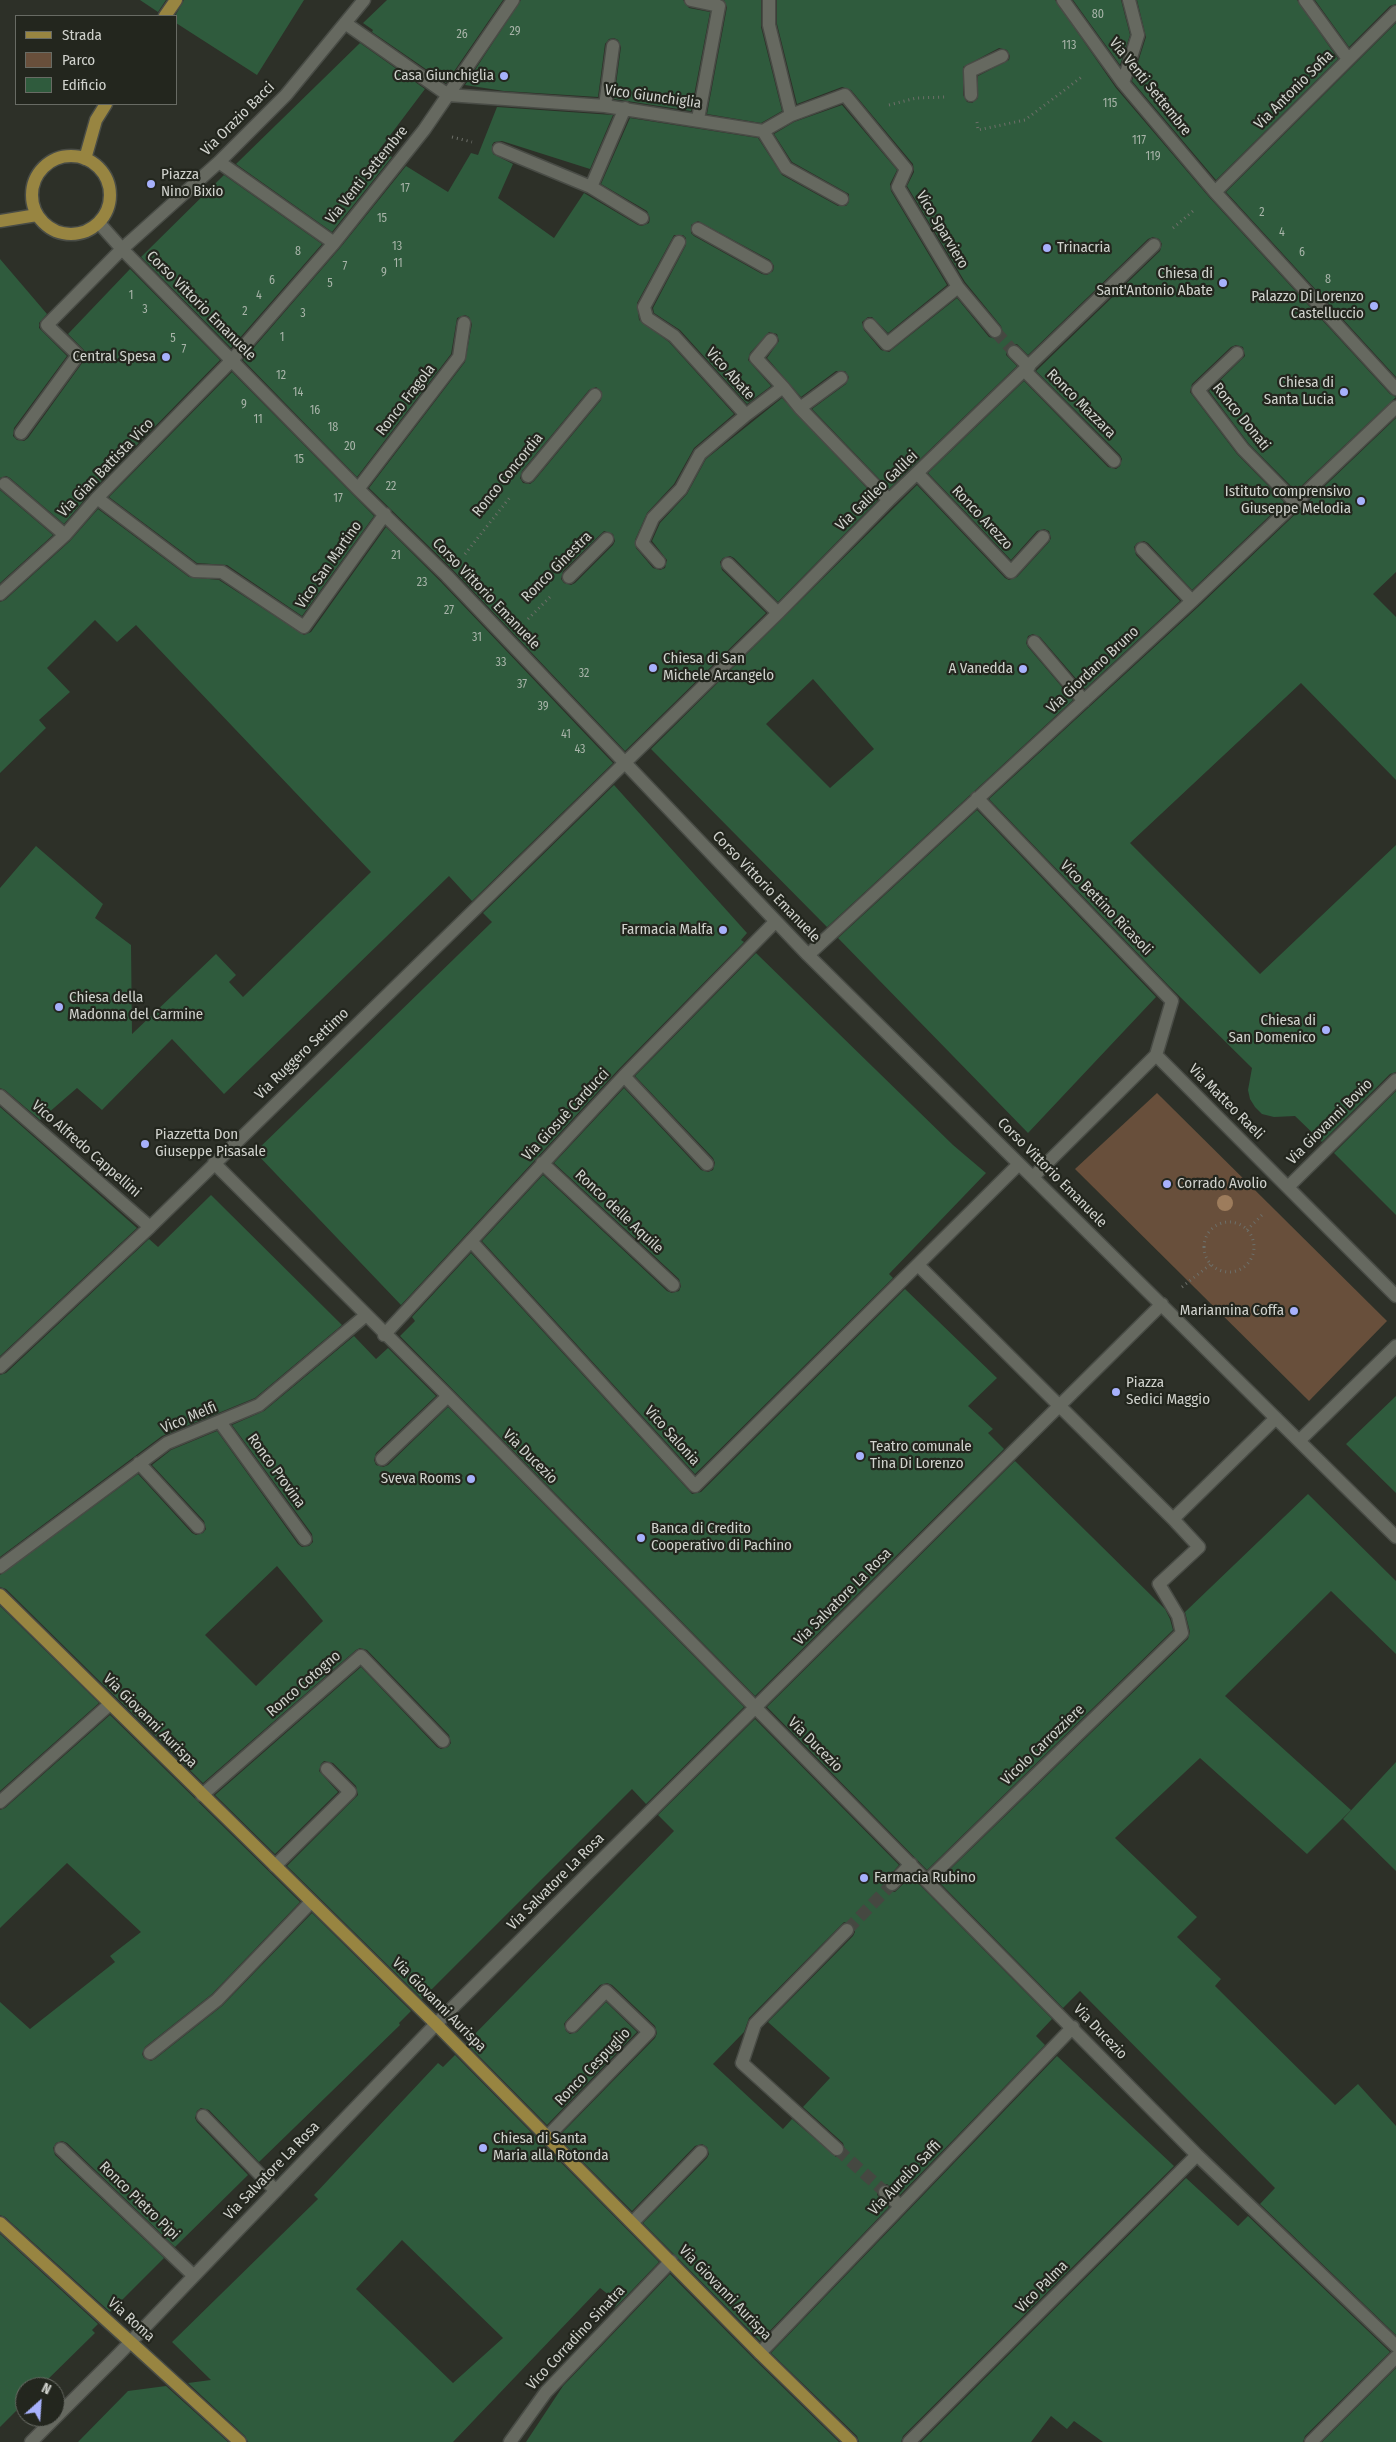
<!DOCTYPE html>
<meta charset="utf-8">
<style>
body{margin:0}
#map{position:relative;width:1396px;height:2442px;overflow:hidden;background:#2d3028;font-family:"Fira Sans Condensed",sans-serif}
canvas{display:block}
.legend{position:absolute;left:15px;top:15px;width:162px;height:90px;box-sizing:border-box;background:#23261e;border:1px solid #686b64;margin:0;padding:6px 9px;list-style:none;font-size:15px;color:#d0d2cd}
.legend li{display:flex;align-items:center;gap:10px;height:25px}
.legend b{width:25px;border:1px solid #686b64}
.north{position:absolute;left:15px;top:2377px;width:50px;height:50px;box-sizing:border-box;background:#23261e;border:1px solid #686b64;border-radius:50%;rotate:26deg;font-size:14px;font-weight:700;line-height:20px;text-align:center;color:#d0d2cd}
.north::after{content:'';display:block;margin:auto;width:18px;height:22px;background:#a7b1fc;clip-path:polygon(50% 0,100% 100%,50% 72%,0 100%)}
</style>
<div id="map">
<canvas width="1396" height="2442"></canvas>
<ul class="legend">
<li><b style="height:6px;background:#988541"></b>Strada</li>
<li><b style="height:14px;background:#684f3b"></b>Parco</li>
<li><b style="height:14px;background:#2f5b3d"></b>Edificio</li>
</ul>
<div class="north">N</div>
</div>
<script>
const context = document.querySelector('canvas').getContext('2d');
context.lineJoin = 'round';
function fill(path, color) { context.fillStyle = color; context.fill(path, 'evenodd'); }
const shape = rows => new Path2D(rows.map(r => 'M' + r).join(''));
function strokePath(path, color, width, dash) { context.strokeStyle = color; context.lineWidth = width; context.lineCap = dash ? 'butt' : 'round'; context.setLineDash(dash || []); context.stroke(path); }
function write(font, color, halo, rows, align = 'center') {
  context.font = font + ' "Fira Sans Condensed",sans-serif'; context.lineWidth = 4.5; context.setLineDash([]); context.textBaseline = 'middle'; context.strokeStyle = halo; context.fillStyle = color; for (const [text, x, y, turn = 0] of rows) {
    context.save(); context.translate(x, y); context.rotate((+turn || 0) * Math.PI / 180); context.textAlign = isNaN(turn) ? turn : align; if (halo) context.strokeText(text, 0, 0); context.fillText(text, 0, 0); context.restore();
  }
}
const green = shape([
 [1157,1093,1387,1321,1309,1401,1075,1169]
]);
const building = shape([
 [140,0,166,0,158,12],
 [184,0,304,0,257,75,176,23,175,16],
 [387,0,503,0,446,83,372,32,373,30,363,23],
 [521,0,683,0,689,8,710,12,691,111,614,99,621,47,618,40,614,38,609,39,605,44,598,97,504,91,465,85],
 [724,0,761,0,761,27,782,111,761,123,707,114,727,7],
 [777,0,1055,0,1116,88,1209,197,1390,394,1396,397,1296,491,1249,444,1209,391,1245,356,1243,347,1236,345,1231,347,1192,384,1190,392,1237,454,1284,502,1192,590,1148,543,1144,541,1137,543,1134,547,1136,555,1180,601,1085,689,1040,637,1033,634,1028,636,1026,643,1028,647,1073,700,827,927,651,749,917,485,1005,578,1009,580,1017,577,1049,542,1051,538,1049,531,1044,529,1037,531,1011,560,928,473,1024,381,1108,467,1116,469,1120,466,1122,459,1120,455,1036,371,1160,251,1162,244,1159,239,1153,237,1148,239,1028,355,1017,344,1009,346,1006,355,1017,366,889,489,812,409,846,384,849,377,845,371,836,371,801,397,767,358,779,341,777,334,769,332,750,353,748,360,771,386,747,404,680,330,654,313,653,308,686,245,686,238,683,235,674,235,637,303,639,320,669,342,734,414,694,448,674,484,647,513,635,540,636,548,653,568,660,570,665,568,667,560,652,541,660,523,687,494,706,459,782,398,878,500,778,602,734,558,730,556,723,558,720,562,722,570,766,613,625,751,453,570,369,488,465,362,472,324,469,317,465,315,457,318,451,354,357,477,243,360,340,248,406,166,448,192,471,153,478,155,497,107,613,115,590,169,502,141,494,142,492,145,493,154,513,164,498,198,554,238,584,193,638,225,642,226,649,223,650,218,647,211,601,184,630,118,758,138,782,175,838,206,846,206,849,202,849,194,792,162,774,134,794,122,842,105,897,170,890,184,891,191,947,285,888,333,872,317,868,317,862,322,864,330,881,350,889,352,957,298,989,337,996,339,1000,337,1003,333,1001,326,965,282,907,186,914,172,913,164,851,90,842,87,797,104,777,24],
 [999,48,1007,50,1010,56,1009,60,978,76,978,98,972,103,967,102,963,95,963,67],
 [698,221,770,260,774,266,773,271,767,275,762,274,694,236,691,233,691,225],
 [596,387,602,392,601,400,534,481,530,484,523,483,520,478,522,471,589,390],
 [604,531,613,534,615,541,613,545,575,583,571,585,564,583,561,579,563,571],
 [813,679,874,749,830,788,766,724],
 [1073,0,1121,0,1130,35,1120,65],
 [1137,0,1297,0,1338,59,1216,180,1132,81,1146,37],
 [1315,0,1396,0,1396,4,1390,6,1349,47],
 [1396,23,1396,377,1226,192],
 [360,43,425,89,379,150,392,157,332,232,236,164],
 [224,175,322,244,231,348,141,257],
 [0,259,47,314,39,323,39,328,67,356,14,428,13,436,17,440,24,441,28,438,85,359,84,350,68,334,130,269,220,360,91,492,64,524,10,478,6,476,0,478],
 [232,372,374,516,302,616,227,565,197,563,109,497],
 [1396,418,1396,572,1373,594,1396,617,1396,780,1301,683,1130,843,1260,974,1396,845,1396,1072,1390,1074,1322,1142,1295,1116,1274,1117,1262,1114,1255,1107,1250,1099,1248,1090,1252,1068,1168,985,989,799,1198,607],
 [0,490,53,535,0,583],
 [98,509,189,577,219,580,304,635,311,632,386,527,441,582,613,763,472,901,449,876,224,1094,172,1039,102,1110,77,1088,40,1120,5,1090,0,1088,0,888,36,846,103,904,95,918,131,945,132,1034,216,954,236,975,229,982,243,997,371,872,136,625,117,642,95,620,47,668,70,692,39,720,46,728,0,773,0,602,5,600,70,541],
 [614,785,747,933,741,940,744,942,618,1070,401,1305,255,1152,492,922,483,913],
 [977,810,1156,997,1028,1133,838,938],
 [756,953,953,1145,986,1173,889,1274,893,1278,695,1474,482,1241,543,1175,667,1291,672,1293,679,1291,681,1286,679,1279,554,1163,624,1088,701,1170,708,1172,713,1170,715,1163,713,1158,635,1076],
 [1396,1091,1396,1215,1334,1153],
 [0,1107,137,1228,0,1356],
 [211,1195,342,1325,255,1398,162,1436,0,1557,0,1375,6,1373,149,1239,158,1247],
 [471,1253,692,1494,701,1492,905,1289,997,1378,968,1406,993,1429,988,1433,1004,1449,755,1696,400,1336,415,1321,412,1317],
 [354,1336,376,1359,388,1348,436,1396,376,1453,374,1460,376,1465,383,1467,388,1465,448,1407,744,1707,646,1804,632,1789,422,1999,287,1866,358,1795,356,1786,333,1763,324,1761,321,1764,319,1771,338,1792,275,1854,215,1795,361,1667,437,1747,441,1749,448,1747,451,1743,449,1735,367,1650,360,1648,356,1650,203,1783,6,1589,0,1587,0,1575,138,1474,192,1533,196,1535,203,1533,206,1529,204,1521,152,1465,171,1450,217,1431,298,1544,302,1547,309,1546,313,1542,312,1534,232,1425,264,1411],
 [277,1566,323,1621,256,1686,205,1635],
 [1396,1396,1396,1493,1346,1444],
 [1015,1461,1165,1609,1170,1619,1173,1630,927,1870,767,1707],
 [1308,1494,1396,1581,1396,1654,1331,1591,1225,1696,1351,1810,1307,1854,1200,1758,1115,1838,1197,1917,1177,1937,1221,1979,1215,1986,1335,2105,1358,2084,1396,2126,1396,2335,1260,2204,1275,2188,1080,1991,1063,2008,938,1881,1188,1639,1190,1632,1185,1612],
 [0,1606,99,1703,0,1791],
 [110,1715,300,1902,212,1994,145,2047,142,2054,144,2058,151,2061,155,2059,222,2006,312,1913,411,2011,399,2023,400,2025,259,2162,209,2110,201,2108,197,2111,195,2118,197,2122,248,2175,175,2247,67,2143,62,2141,56,2143,53,2148,55,2155,164,2258,110,2312,5,2217,0,2215,0,2002,30,2029,115,1962,110,1956,141,1932,67,1863,0,1928,0,1810,5,1808],
 [755,1719,899,1865,884,1882,886,1890,895,1892,911,1876,1052,2019,1036,2036,1045,2045,900,2195,887,2184,879,2187,877,2195,889,2207,760,2341,643,2223,707,2158,709,2154,707,2147,702,2144,695,2146,632,2211,558,2137,655,2038,657,2033,655,2026,612,1985,607,1983,600,1985,566,2021,564,2024,566,2031,570,2034,577,2032,606,2002,637,2032,547,2125,466,2043,674,1831,658,1815],
 [844,1922,853,1925,855,1932,853,1936,768,2022,830,2078,803,2107,843,2143,845,2150,843,2154,836,2157,792,2119,783,2129,713,2064,744,2032,749,2018],
 [1396,1762,1396,1871,1343,1819],
 [455,2055,659,2262,614,2309,618,2302,600,2288,453,2442,248,2442,245,2436,188,2383,211,2380,172,2342,318,2199,314,2195,438,2063,443,2067],
 [402,2240,503,2338,453,2383,356,2289],
 [1057,2056,1174,2166,903,2436,901,2442,859,2442,857,2436,771,2353],
 [1186,2178,1238,2226,1248,2216,1390,2352,1305,2436,1303,2442,1103,2442,1074,2421,1067,2429,1051,2416,1031,2442,921,2442],
 [0,2234,98,2324,92,2330,95,2333,40,2387,25,2387,25,2402,0,2427],
 [670,2274,754,2359,839,2442,526,2442,563,2386],
 [1396,2368,1396,2442,1322,2442],
 [166,2386,228,2442,78,2442,128,2391]
]);
const minorTunnel = shape([
 [995,331,1014,352],
 [847,1930,892,1884],
 [837,2149,885,2192]
]);
const path = shape([
 [889,105,916,98,945,97],
 [977,122,978,130,1025,120,1083,76],
 [452,137,472,142],
 [1173,228,1193,211],
 [465,554,511,496],
 [528,619,550,597],
 '1204 1247a25 25 0 1 1 50 0a25 25 0 1 1-50 0Z',
 [1247,1230,1264,1213],
 [1182,1287,1211,1264]
]);
const minor = shape([
 [691,0,719,6,698,119],
 [769,0,769,25,791,115],
 [1063,0,1123,83,1215,192,1396,389],
 [1305,0,1348,59],
 [345,23,448,95,605,106,763,131,791,115,845,95,906,169,898,187,958,287,995,331],
 [1123,83,1138,35,1129,0],
 [971,95,970,71,1002,56],
 [605,106,613,46],
 [763,131,786,168,842,199],
 [499,149,591,187,642,218],
 [219,162,334,243],
 [591,187,625,108],
 [1215,192,1396,12],
 [99,223,122,249,358,489,447,576,808,955,1396,1537],
 [698,229,766,267],
 [679,242,644,307,647,318,674,336,746,415,783,387,800,408,889,500],
 [870,325,887,344,958,287],
 [771,340,756,358,783,387],
 [1014,352,1029,367],
 [1237,353,1198,390,1243,449,1296,503],
 [1025,371,1114,461],
 [800,408,841,378],
 [21,433,78,355,47,325,122,249,219,162,286,95,364,0],
 [918,474,1011,572,1043,537],
 [528,476,595,395],
 [5,484,65,535],
 [358,489,459,357,464,323],
 [97,498,194,571,222,572,304,627,385,514],
 [1142,549,1192,601],
 [659,562,642,543,653,518,681,489,700,454,746,415],
 [728,564,778,613],
 [569,577,607,539],
 [0,594,65,535,97,498,232,360,334,243,424,130,513,0],
 [1034,642,1084,701],
 [977,798,1172,1001,1156,1055],
 [808,955,1192,601,1396,407],
 [624,1076,707,1164],
 [0,1096,150,1227],
 [214,1163,448,1396,1197,2155,1396,2346],
 [542,1163,673,1285],
 [1033,1177,1156,1055,1396,1296],
 [1288,1187,1396,1080],
 [471,1241,695,1486,1019,1164],
 [918,1265,1173,1519,1276,1418],
 [384,1335,624,1076,776,921],
 [0,1367,150,1227,778,613,889,500,1154,245],
 [220,1422,305,1539],
 [1299,1441,1396,1346],
 [382,1459,448,1396],
 [139,1463,198,1527],
 [0,1567,167,1443,259,1405,365,1316],
 [202,1795,361,1656,443,1741],
 [0,1802,110,1704],
 [275,1866,350,1792,327,1769],
 [927,1881,1182,1633,1178,1616,1159,1584,1199,1547,1173,1519],
 [892,1884,911,1864],
 [150,2053,217,2000,311,1902],
 [203,2116,276,2191],
 [547,2137,649,2032,606,1991,572,2026],
 [61,2149,194,2276],
 [837,2149,742,2063,755,2024,847,1930],
 [885,2192,900,2206],
 [633,2222,701,2152],
 [760,2353,1073,2027],
 [31,2442,119,2354,436,2024,1162,1304],
 [510,2442,546,2392,671,2261],
 [909,2442,1197,2155],
 [1311,2442,1396,2357]
]);
const major = shape([
 [165,16,176,0],
 '32 195a39 39 0 1 1 78 0a39 39 0 1 1-78 0Z',
 [85,159,96,120,106,104],
 [0,221,37,215],
 [0,1595,436,2024,760,2353,851,2442],
 [0,2223,240,2442]
]);
const trees = [
 [1225,1203]
];
const markers = [
 [504,76,5,"#a7b1fc"],
 [151,184,5,"#a7b1fc"],
 [1047,248,5,"#a7b1fc"],
 [1223,283,5,"#a7b1fc"],
 [1374,306,5,"#a7b1fc"],
 [166,357,5,"#a7b1fc"],
 [1344,392,5,"#a7b1fc"],
 [1361,501,5,"#a7b1fc"],
 [653,668,5,"#a7b1fc"],
 [1023,669,5,"#a7b1fc"],
 [723,930,5,"#a7b1fc"],
 [59,1007,5,"#a7b1fc"],
 [1326,1030,5,"#a7b1fc"],
 [145,1144,5,"#a7b1fc"],
 [1167,1184,5,"#a7b1fc"],
 [1294,1311,5,"#a7b1fc"],
 [1116,1392,5,"#a7b1fc"],
 [860,1456,5,"#a7b1fc"],
 [471,1479,5,"#a7b1fc"],
 [641,1538,5,"#a7b1fc"],
 [864,1878,5,"#a7b1fc"],
 [483,2148,5,"#a7b1fc"]
];
const numberNames = [
 ["80",1098,15],
 ["29",515,32],
 ["26",462,35],
 ["113",1069,46],
 ["115",1110,104],
 ["117",1139,141],
 ["119",1153,157],
 ["17",405,189],
 ["2",1262,213],
 ["15",382,219],
 ["4",1282,233],
 ["13",397,247],
 ["8",298,252],
 ["6",1302,253],
 ["11",398,264],
 ["7",345,267],
 ["9",384,273],
 ["8",1328,280],
 ["6",272,281],
 ["5",330,284],
 ["1",131,296],
 ["4",259,296],
 ["3",145,310],
 ["2",245,312],
 ["3",303,314],
 ["1",282,338],
 ["5",173,339],
 ["7",184,350],
 ["12",281,376],
 ["14",298,393],
 ["9",244,405],
 ["16",315,411],
 ["11",258,420],
 ["18",333,428],
 ["20",350,447],
 ["15",299,460],
 ["22",391,487],
 ["17",338,499],
 ["21",396,556],
 ["23",422,583],
 ["27",449,611],
 ["31",477,638],
 ["33",501,663],
 ["32",584,674],
 ["37",522,685],
 ["39",543,707],
 ["41",566,735],
 ["43",580,750]
];
const poiNames = [
 ["Casa Giunchiglia",494,76],
 ["Piazza",161,175,"left"],
 ["Nino Bixio",161,192,"left"],
 ["Trinacria",1057,248,"left"],
 ["Chiesa di",1213,274],
 ["Sant'Antonio Abate",1213,291],
 ["Palazzo Di Lorenzo",1364,297],
 ["Castelluccio",1364,314],
 ["Central Spesa",156,357],
 ["Chiesa di",1334,383],
 ["Santa Lucia",1334,400],
 ["Istituto comprensivo",1351,492],
 ["Giuseppe Melodia",1351,509],
 ["Chiesa di San",663,659,"left"],
 ["Michele Arcangelo",663,676,"left"],
 ["A Vanedda",1013,669],
 ["Farmacia Malfa",713,930],
 ["Chiesa della",69,998,"left"],
 ["Madonna del Carmine",69,1015,"left"],
 ["Chiesa di",1316,1021],
 ["San Domenico",1316,1038],
 ["Piazzetta Don",155,1135,"left"],
 ["Giuseppe Pisasale",155,1152,"left"],
 ["Corrado Avolio",1177,1184,"left"],
 ["Mariannina Coffa",1284,1311],
 ["Piazza",1126,1383,"left"],
 ["Sedici Maggio",1126,1400,"left"],
 ["Teatro comunale",870,1447,"left"],
 ["Tina Di Lorenzo",870,1464,"left"],
 ["Sveva Rooms",461,1479],
 ["Banca di Credito",651,1529,"left"],
 ["Cooperativo di Pachino",651,1546,"left"],
 ["Farmacia Rubino",874,1878,"left"],
 ["Chiesa di Santa",493,2139,"left"],
 ["Maria alla Rotonda",493,2156,"left"]
];
const streetNames = [
 ["Via Venti Settembre",1150,87,51],
 ["Via Antonio Sofia",1294,90,-45],
 ["Vico Giunchiglia",653,97,8],
 ["Via Orazio Bacci",238,119,-45],
 ["Via Venti Settembre",367,175,-51],
 ["Vico Sparviero",942,230,59],
 ["Corso Vittorio Emanuele",201,306,45],
 ["Vico Abate",730,374,48],
 ["Ronco Fragola",406,400,-52],
 ["Ronco Mazzara",1081,404,45],
 ["Ronco Donati",1241,417,51],
 ["Via Gian Battista Vico",106,468,-46],
 ["Ronco Concordia",508,475,-51],
 ["Via Galileo Galilei",877,491,-44],
 ["Ronco Arezzo",982,518,47],
 ["Vico San Martino",329,565,-55],
 ["Ronco Ginestra",557,567,-45],
 ["Corso Vittorio Emanuele",486,594,46],
 ["Via Giordano Bruno",1093,670,-43],
 ["Corso Vittorio Emanuele",766,887,46],
 ["Vico Bettino Ricasoli",1106,908,46],
 ["Via Ruggero Settimo",302,1054,-44],
 ["Via Matteo Raeli",1226,1102,45],
 ["Via Giosuè Carducci",566,1115,-47],
 ["Via Giovanni Bovio",1330,1122,-45],
 ["Vico Alfredo Cappellini",86,1149,41],
 ["Corso Vittorio Emanuele",1052,1173,45],
 ["Ronco delle Aquile",619,1212,43],
 ["Vico Melfi",189,1418,-23],
 ["Vico Salonia",672,1436,48],
 ["Via Ducezio",530,1457,45],
 ["Ronco Provina",276,1471,54],
 ["Via Salvatore La Rosa",843,1597,-45],
 ["Ronco Cotogno",304,1684,-41],
 ["Via Giovanni Aurispa",150,1721,45],
 ["Via Ducezio",815,1745,45],
 ["Vicolo Carrozziere",1043,1745,-44],
 ["Via Salvatore La Rosa",556,1882,-45],
 ["Via Giovanni Aurispa",439,2005,45],
 ["Via Ducezio",1100,2032,46],
 ["Ronco Cespuglio",593,2067,-46],
 ["Via Salvatore La Rosa",272,2171,-46],
 ["Via Aurelio Saffi",905,2178,-46],
 ["Ronco Pietro Pipi",139,2201,44],
 ["Vico Palma",1042,2287,-45],
 ["Via Giovanni Aurispa",725,2293,46],
 ["Via Roma",131,2320,42],
 ["Vico Corradino Sinatra",576,2338,-47]
];
fill(green, '#684f3b');
fill(building, '#2f5b3d');
strokePath(minorTunnel, '#454841', 12, [12, 6]);
strokePath(minor, '#494c46', 15);
strokePath(major, '#494c46', 15);
strokePath(path, '#6d6f69', 3, [1, 4]);
strokePath(minor, '#666960', 12);
strokePath(major, '#988541', 12);
context.fillStyle = '#9d7c5c';
for (const [x, y] of trees) { context.beginPath(); context.arc(x, y, 8, 0, 2 * Math.PI); context.fill(); }
for (const [x, y, r, color] of markers) { const dot = new Path2D(); dot.arc(x, y, r, 0, 2 * Math.PI); context.fillStyle = color; context.fill(dot); strokePath(dot, '#23261e', 2); }
write('12px', '#a8b4a9', null, numberNames);
write('15px', '#d0d2cd', '#23261e', poiNames, 'right');
write('15px', '#d0d2cd', '#23261e', streetNames);
</script>
